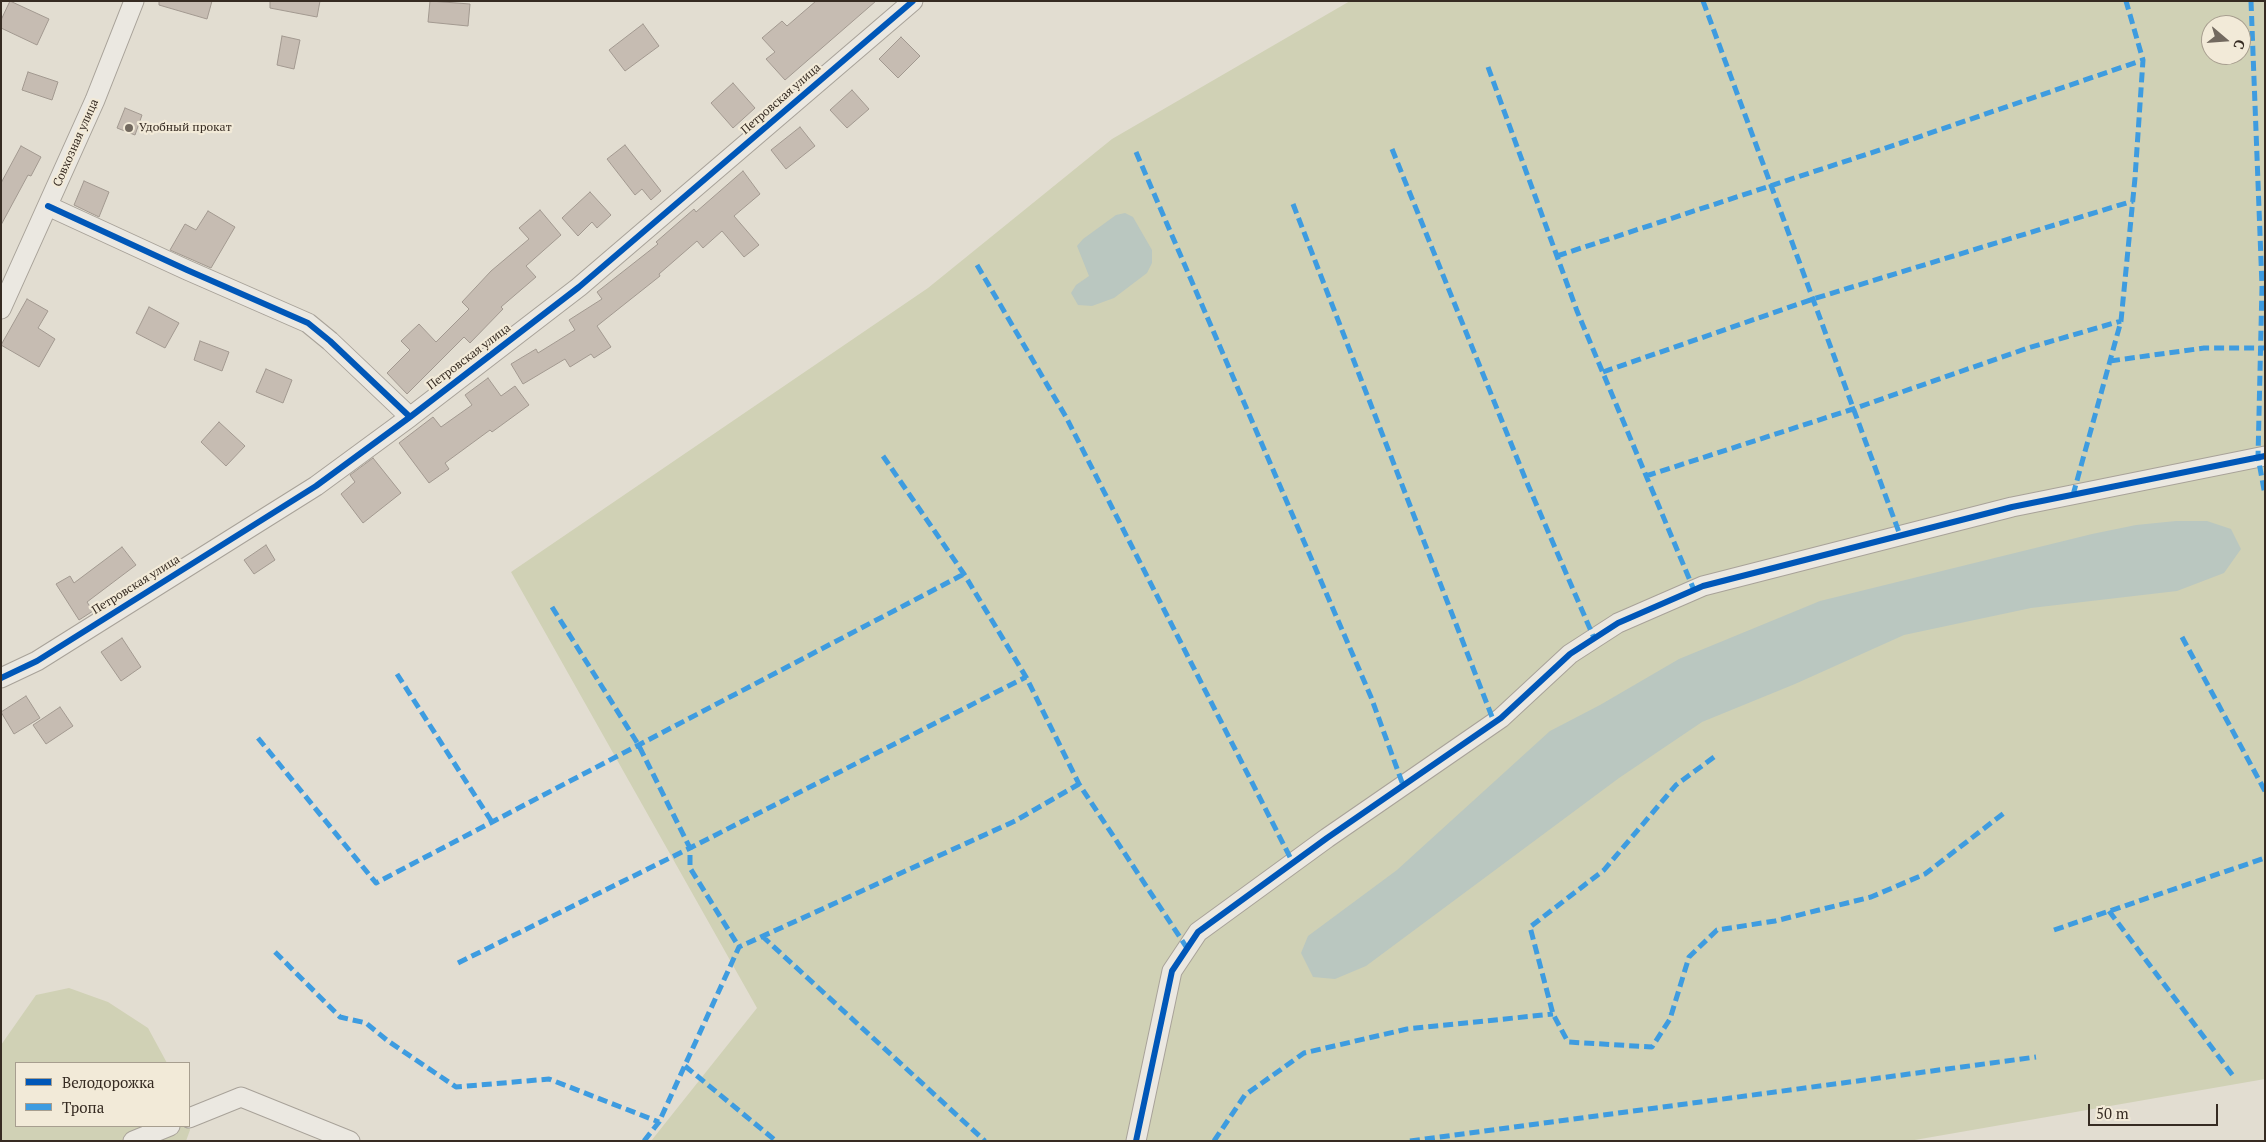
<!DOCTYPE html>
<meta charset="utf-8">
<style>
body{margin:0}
#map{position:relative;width:2266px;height:1142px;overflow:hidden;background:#e2ddd1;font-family:"PT Serif",serif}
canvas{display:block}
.frame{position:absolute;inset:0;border:2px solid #362b22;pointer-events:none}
.legend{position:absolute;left:15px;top:1062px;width:175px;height:65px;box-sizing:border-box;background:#f2ead8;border:1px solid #a79e8f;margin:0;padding:6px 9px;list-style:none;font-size:15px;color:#362b22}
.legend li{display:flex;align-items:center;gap:10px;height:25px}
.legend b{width:25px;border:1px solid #a79e8f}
.north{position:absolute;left:2201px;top:15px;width:50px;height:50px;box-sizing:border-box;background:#f2ead8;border:1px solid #a79e8f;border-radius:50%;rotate:108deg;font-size:14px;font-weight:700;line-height:20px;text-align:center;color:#362b22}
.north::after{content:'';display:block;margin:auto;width:18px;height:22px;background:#72695f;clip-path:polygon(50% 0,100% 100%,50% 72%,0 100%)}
.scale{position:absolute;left:2088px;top:1104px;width:130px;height:22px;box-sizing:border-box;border:2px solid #362b22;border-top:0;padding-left:6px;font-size:15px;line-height:18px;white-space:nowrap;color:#362b22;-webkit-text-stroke:4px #f2ead8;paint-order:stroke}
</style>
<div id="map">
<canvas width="2266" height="1142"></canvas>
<div class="frame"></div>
<ul class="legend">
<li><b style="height:6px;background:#0057b8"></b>Велодорожка</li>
<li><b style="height:6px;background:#3e9ce0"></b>Тропа</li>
</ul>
<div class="north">С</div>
<div class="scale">50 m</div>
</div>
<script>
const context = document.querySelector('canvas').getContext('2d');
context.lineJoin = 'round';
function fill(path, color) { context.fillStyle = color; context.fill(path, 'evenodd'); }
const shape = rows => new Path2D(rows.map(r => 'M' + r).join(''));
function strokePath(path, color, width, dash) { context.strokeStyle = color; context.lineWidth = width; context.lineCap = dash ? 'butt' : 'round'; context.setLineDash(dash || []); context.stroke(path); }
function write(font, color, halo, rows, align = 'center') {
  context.font = font + ' "PT Serif",serif'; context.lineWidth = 4.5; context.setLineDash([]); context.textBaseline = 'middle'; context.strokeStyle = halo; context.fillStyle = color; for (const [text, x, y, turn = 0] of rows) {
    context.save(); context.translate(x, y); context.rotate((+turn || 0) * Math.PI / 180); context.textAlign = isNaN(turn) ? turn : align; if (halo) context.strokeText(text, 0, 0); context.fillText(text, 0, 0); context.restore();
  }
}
const green = shape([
 [1350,1,2265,1,2265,1079,1909,1141,651,1141,757,1008,511,572,928,288,1112,139],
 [2211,25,2241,25,2241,55,2211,55],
 [69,988,108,1002,148,1028,167,1063,16,1063,16,1126,189,1126,190,1130,186,1141,1,1141,1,1045,36,995]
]);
const water = shape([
 [1125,213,1133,217,1152,250,1152,263,1147,273,1114,298,1092,306,1078,305,1071,293,1076,285,1089,276,1077,246,1083,239,1116,215],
 [2176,521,2207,521,2231,529,2241,549,2224,573,2177,591,2031,608,1904,635,1795,684,1702,722,1619,778,1366,966,1335,979,1313,977,1301,953,1308,936,1397,870,1550,731,1600,705,1679,659,1820,601,2092,534,2136,525]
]);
const building = shape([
 [10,1,49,19,37,45,1,28,1,20,10,1],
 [159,1,212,1,207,19,159,5,159,1],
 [270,1,320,1,317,17,270,8,270,1],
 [430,1,470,4,468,26,428,22,430,1],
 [816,1,876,1,785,80,766,59,775,52,762,38,782,21,787,26,816,1],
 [643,24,659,46,625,71,609,50,643,24],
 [282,36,300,40,294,69,277,65,282,36],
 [901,37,920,56,898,78,879,59,901,37],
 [28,72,58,82,52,100,22,90,28,72],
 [733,83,755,108,733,128,711,103,733,83],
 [852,90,869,109,847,128,830,110,852,90],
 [125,108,142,115,135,135,117,128,125,108],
 [800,127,815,146,786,169,771,150,800,127],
 [625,145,661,191,651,200,642,189,635,195,607,159,625,145],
 [21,146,41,157,31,176,28,175,1,225,1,183,21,146],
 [743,171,760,194,734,216,759,245,744,257,722,231,703,248,697,241,659,274,660,276,597,326,611,347,594,358,591,354,570,367,565,359,523,384,511,364,536,349,538,353,575,330,569,320,602,299,597,292,658,244,656,242,694,209,696,212,743,171],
 [84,181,109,192,99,217,74,205,84,181],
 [590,192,611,215,597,228,592,222,578,236,562,218,590,192],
 [540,210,561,235,526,266,536,277,501,307,503,309,470,343,464,337,407,394,387,373,410,350,401,341,419,324,436,342,469,309,462,302,491,271,529,239,519,228,540,210],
 [208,211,235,227,211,268,170,250,185,224,196,230,208,211],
 [27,299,48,311,38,328,55,339,39,367,1,345,27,299],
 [149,307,179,323,165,348,136,333,149,307],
 [200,341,229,352,222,371,194,360,200,341],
 [266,369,292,380,283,403,256,392,266,369],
 [488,378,501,396,515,386,529,405,492,432,490,430,445,463,449,469,429,483,399,443,433,417,441,427,472,405,465,395,488,378],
 [219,422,245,446,226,466,201,442,219,422],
 [373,458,401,493,363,523,341,494,355,482,350,475,373,458],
 [266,545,275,560,254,574,244,560,266,545],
 [122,547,136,565,87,602,93,611,79,620,56,584,70,576,74,583,122,547],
 [122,638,141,667,121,681,101,652,122,638],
 [26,696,40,718,14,734,1,712,26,696],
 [60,707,73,726,46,744,33,725,60,707]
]);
const minor = shape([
 [48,206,187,270,308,323,330,341,410,417],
 [1,309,95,100,134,1],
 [1,678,37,661,316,486,410,417,579,287,913,1],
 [189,1118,241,1097,350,1141],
 [133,1141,170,1126],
 [1136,1141,1172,971,1198,932,1327,838,1501,718,1570,654,1618,623,1703,586,2012,507,2265,456]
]);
const quiet = shape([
 [1703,1,1900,535],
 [2251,1,2262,286,2258,457,2265,495],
 [1488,67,1577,311,1694,590],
 [1392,149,1525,478,1594,638],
 [1136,152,1371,697,1403,785],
 [1293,204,1494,722],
 [1557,256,1901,143,2143,60],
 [977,265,1066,417,1293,863],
 [2110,361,2204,348,2265,348],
 [1603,372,1813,299,2133,201],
 [883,456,964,574,1026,677,1079,784,1187,948],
 [1646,476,1853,409,2028,348,2121,321],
 [2073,495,2121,321,2135,178,2143,60,2126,1],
 [552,607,638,744,690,848,690,868,739,947],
 [2182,637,2265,791],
 [397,674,492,822],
 [258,738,376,883,964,574],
 [1714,757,1676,785,1604,870,1530,927,1553,1014,1568,1042,1652,1047,1670,1019,1689,957,1717,930,1775,921,1871,897,1925,874,2004,813],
 [2109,911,2234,1077],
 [2054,930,2265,858],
 [762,936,985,1141],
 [275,952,340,1017,366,1023,388,1041,456,1087,549,1079,659,1122],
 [458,963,690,848,1026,677],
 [685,1066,776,1141],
 [644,1141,659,1122,739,947,1015,821,1079,784],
 [1214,1141,1245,1095,1304,1053,1407,1029,1553,1014],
 [1410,1141,2036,1057]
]);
const cycleway = shape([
 [48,206,187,270,308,323,330,341,410,417],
 [1,678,37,661,316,486,410,417,579,287,913,1],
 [1136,1141,1172,971,1198,932,1327,838,1501,718,1570,654,1618,623,1703,586,2012,507,2265,456]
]);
const markers = [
 [129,128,5,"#72695f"]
];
const streetNames = [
 ["Петровская улица",781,99,-41],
 ["Совхозная улица",76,143,-66],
 ["Петровская улица",469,357,-37],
 ["Петровская улица",136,585,-32]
];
const poiNames = [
 ["Удобный прокат",139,128]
];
fill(green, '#d0d1b5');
fill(water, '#bac7c0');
fill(building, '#c6bcb2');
strokePath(building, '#a29990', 1);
strokePath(minor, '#a8a299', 21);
strokePath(minor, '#ebe8e1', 19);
strokePath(quiet, '#3e9ce0', 5, [10, 5]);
strokePath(cycleway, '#0057b8', 6);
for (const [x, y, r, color] of markers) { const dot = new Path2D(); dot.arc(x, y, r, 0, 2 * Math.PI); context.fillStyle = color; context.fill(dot); strokePath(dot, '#f2ead8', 2); }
write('12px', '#362b22', '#f2ead8', streetNames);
write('12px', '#362b22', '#f2ead8', poiNames, 'left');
</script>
